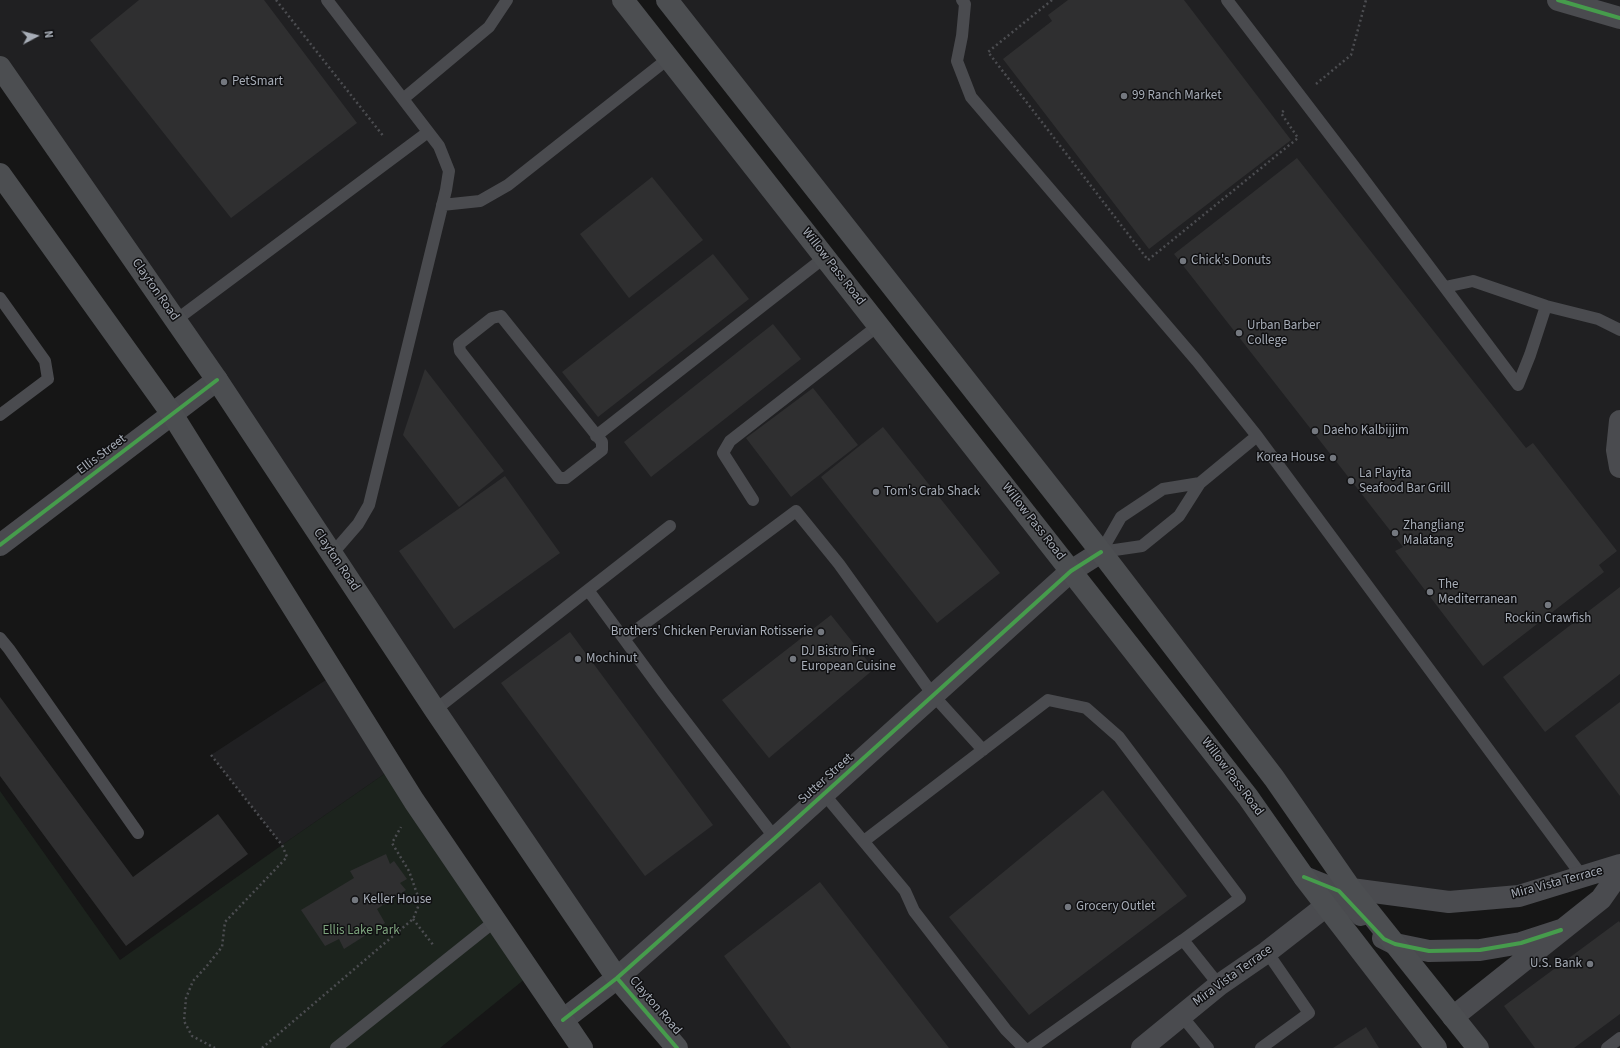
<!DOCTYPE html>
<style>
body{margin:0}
#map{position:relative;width:1620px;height:1048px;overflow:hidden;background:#161616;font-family:"Source Sans 3",sans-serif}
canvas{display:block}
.north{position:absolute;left:16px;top:16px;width:40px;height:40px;-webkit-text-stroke:3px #101012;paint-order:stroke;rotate:83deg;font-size:11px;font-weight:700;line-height:16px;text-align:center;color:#a7adb7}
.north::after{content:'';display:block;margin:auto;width:14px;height:18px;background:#a7adb7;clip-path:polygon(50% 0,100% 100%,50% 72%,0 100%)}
</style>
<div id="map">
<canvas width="1620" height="1048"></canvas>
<div class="north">N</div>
</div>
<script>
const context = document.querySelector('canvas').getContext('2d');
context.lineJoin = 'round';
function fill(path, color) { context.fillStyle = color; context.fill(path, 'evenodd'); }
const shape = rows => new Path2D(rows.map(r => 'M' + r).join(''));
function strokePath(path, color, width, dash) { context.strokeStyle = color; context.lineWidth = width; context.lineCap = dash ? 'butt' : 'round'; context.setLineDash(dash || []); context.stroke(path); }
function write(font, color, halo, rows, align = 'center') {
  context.font = font + ' "Source Sans 3",sans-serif'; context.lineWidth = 3; context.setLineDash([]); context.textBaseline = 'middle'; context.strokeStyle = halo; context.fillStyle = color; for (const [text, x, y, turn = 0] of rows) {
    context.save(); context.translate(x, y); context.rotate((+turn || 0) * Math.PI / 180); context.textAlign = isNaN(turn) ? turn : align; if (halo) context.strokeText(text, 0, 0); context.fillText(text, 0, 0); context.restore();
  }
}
const built = shape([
 [0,0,623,0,1436,1048,677,1048,0,67],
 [664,0,1620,0,1620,865,1519,896,1351,889],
 [335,674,393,768,282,845,211,755],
 [1620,872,1620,1048,1478,1048,1453,1017]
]);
const green = shape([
 [393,768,531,974,440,1048,0,1048,0,791,120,960,282,845]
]);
const building = shape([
 [139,0,264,0,357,123,231,218,90,40],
 [1068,0,1184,0,1291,140,1149,249,1003,59,1052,21,1048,15],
 [1297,158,1526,448,1533,443,1617,551,1599,565,1604,572,1483,666,1395,551,1403,547,1174,254],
 [652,177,703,240,629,298,580,234],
 [713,254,749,299,598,417,562,372],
 [773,324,801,359,651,477,624,442],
 [425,369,504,471,459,507,403,435],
 [813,388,858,445,791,497,746,438],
 [883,427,1000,573,937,623,821,477],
 [505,476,560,553,454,629,399,551],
 [1620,587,1620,674,1545,732,1503,677],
 [831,615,874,669,769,758,722,700],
 [570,632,713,825,645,876,501,683],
 [0,697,133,877,218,814,248,854,126,946,0,776],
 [1620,702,1620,796,1575,736],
 [1103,790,1187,896,1029,1015,949,917],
 [386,854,390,864,394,861,407,879,400,883,406,890,377,909,385,923,344,949,339,939,325,946,301,910,354,878,350,871],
 [820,882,949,1048,791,1048,724,956],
 [1619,921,1620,923,1620,1014,1574,1048,1535,1048,1504,1006],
 [1366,1027,1379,1048,1333,1048]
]);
const path = shape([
 [276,0,384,137],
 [1052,0,988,52,1148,260,1298,138,1281,113,1286,109],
 [1316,84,1351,55,1366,0],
 [211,755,282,845,287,857,225,922,222,947,206,967,193,981,186,998,184,1021,192,1036,215,1048],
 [413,919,434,946],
 [262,1048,413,919,420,902,409,871,392,843,401,827]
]);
const service = shape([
 [327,0,439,146,449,171,446,190,369,505,358,524,332,554],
 [962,0,965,4,962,36,957,61,971,97,1197,361,1257,436,1200,483,1179,516,1142,546,1101,552],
 [1227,0,1353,165,1518,385],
 [403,99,489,27,507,0],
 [442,205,480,201,508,185,669,58],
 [1445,287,1473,281,1546,306,1598,319,1620,330],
 [0,298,45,361,48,379,0,415],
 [501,316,602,442,602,450,566,478,559,478,460,351,459,344,492,318,501,316],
 [176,320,428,132],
 [1518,385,1530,355,1546,306],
 [596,436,825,257],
 [1257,436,1582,876],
 [753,500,723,453,730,441,879,325],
 [1101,552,1121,517,1163,489,1200,483],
 [588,590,670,526],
 [0,638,9,649,138,833],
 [624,639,796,511,839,564,933,695,983,750],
 [435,710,588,590,663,692,775,838],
 [824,794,905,891,914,911,1006,1030,1024,1048],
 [864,841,1048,700,1086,708,1119,737,1240,898,1183,940,1219,985],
 [1181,1015,1208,1048],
 [336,1048,495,921],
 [1031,1048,1183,940],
 [1261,1048,1309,1013,1267,952],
 [1607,1048,1620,1038]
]);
const minor = shape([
 [1558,0,1620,18],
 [1620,421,1617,450,1620,467],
 [0,545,217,380],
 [1304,877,1339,891,1361,915],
 [1351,889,1449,902,1519,896,1620,865],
 [1383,938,1395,944,1429,951,1480,950,1521,943,1561,930],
 [1453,1017,1601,899,1620,872],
 [563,1020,617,978,775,838,1071,571,1101,552],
 [1142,1048,1219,985,1267,952,1326,906]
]);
const primary = shape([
 [623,0,1248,797,1304,877,1436,1048],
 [667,0,1101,552,1274,778,1351,889,1478,1048],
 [0,67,217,380,435,710,617,978,677,1048],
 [0,174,172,414,414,801,582,1048]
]);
const cycleway = shape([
 [1558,0,1620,18],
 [0,545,217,380],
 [1304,877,1339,891,1384,939,1395,944,1429,951,1480,950,1521,943,1561,930],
 [617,978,677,1048],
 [563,1020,617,978,775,838,1071,571,1101,552]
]);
const markers = [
 [224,82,4,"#74787f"],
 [1124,96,4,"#74787f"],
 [1183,261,4,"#74787f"],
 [1239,333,4,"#74787f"],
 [1315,431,4,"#74787f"],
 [1333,458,4,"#74787f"],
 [1351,481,4,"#74787f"],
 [876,492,4,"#74787f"],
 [1395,533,4,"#74787f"],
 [1430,592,4,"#74787f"],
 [1548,605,4,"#74787f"],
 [821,632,4,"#74787f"],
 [578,659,4,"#74787f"],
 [793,659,4,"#74787f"],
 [355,900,4,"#74787f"],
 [1068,907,4,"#74787f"],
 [1590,964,4,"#74787f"]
];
const poiNames = [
 ["PetSmart",232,82],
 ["99 Ranch Market",1132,96],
 ["Chick's Donuts",1191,261],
 ["Urban Barber",1247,326],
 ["College",1247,341],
 ["Daeho Kalbijjim",1323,431],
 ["Korea House",1325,458,"right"],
 ["La Playita",1359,474],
 ["Seafood Bar Grill",1359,489],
 ["Tom's Crab Shack",884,492],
 ["Zhangliang",1403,526],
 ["Malatang",1403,541],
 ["The",1438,585],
 ["Mediterranean",1438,600],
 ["Rockin Crawfish",1548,619,"center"],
 ["Brothers' Chicken Peruvian Rotisserie",813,632,"right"],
 ["DJ Bistro Fine",801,652],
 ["European Cuisine",801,667],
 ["Mochinut",586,659],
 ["Keller House",363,900],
 ["Grocery Outlet",1076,907],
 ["U.S. Bank",1582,964,"right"]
];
const streetNames = [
 ["Willow Pass Road",833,267,52],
 ["Clayton Road",155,290,55],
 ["Ellis Street",102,455,-37],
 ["Willow Pass Road",1033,522,52],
 ["Clayton Road",336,560,56],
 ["Willow Pass Road",1232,777,53],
 ["Sutter Street",826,779,-42],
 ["Mira Vista Terrace",1557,883,-15],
 ["Mira Vista Terrace",1233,976,-36],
 ["Clayton Road",655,1006,49]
];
const parkNames = [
 ["Ellis Lake Park",361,931]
];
fill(built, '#202022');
fill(green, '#1c231d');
fill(building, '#2f2f30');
strokePath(path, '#4c4d51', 2.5, [2, 3]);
strokePath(service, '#4a4b4f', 12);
strokePath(minor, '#4a4b4f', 22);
strokePath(primary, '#4c4e51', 22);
strokePath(cycleway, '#469c4c', 4);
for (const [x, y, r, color] of markers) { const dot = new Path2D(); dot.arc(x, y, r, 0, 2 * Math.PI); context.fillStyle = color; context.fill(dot); strokePath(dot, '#101012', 1.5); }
write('13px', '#a7adb7', '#101012', poiNames, 'left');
write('13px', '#a7adb7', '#101012', streetNames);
write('13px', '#7da37d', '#101012', parkNames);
</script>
